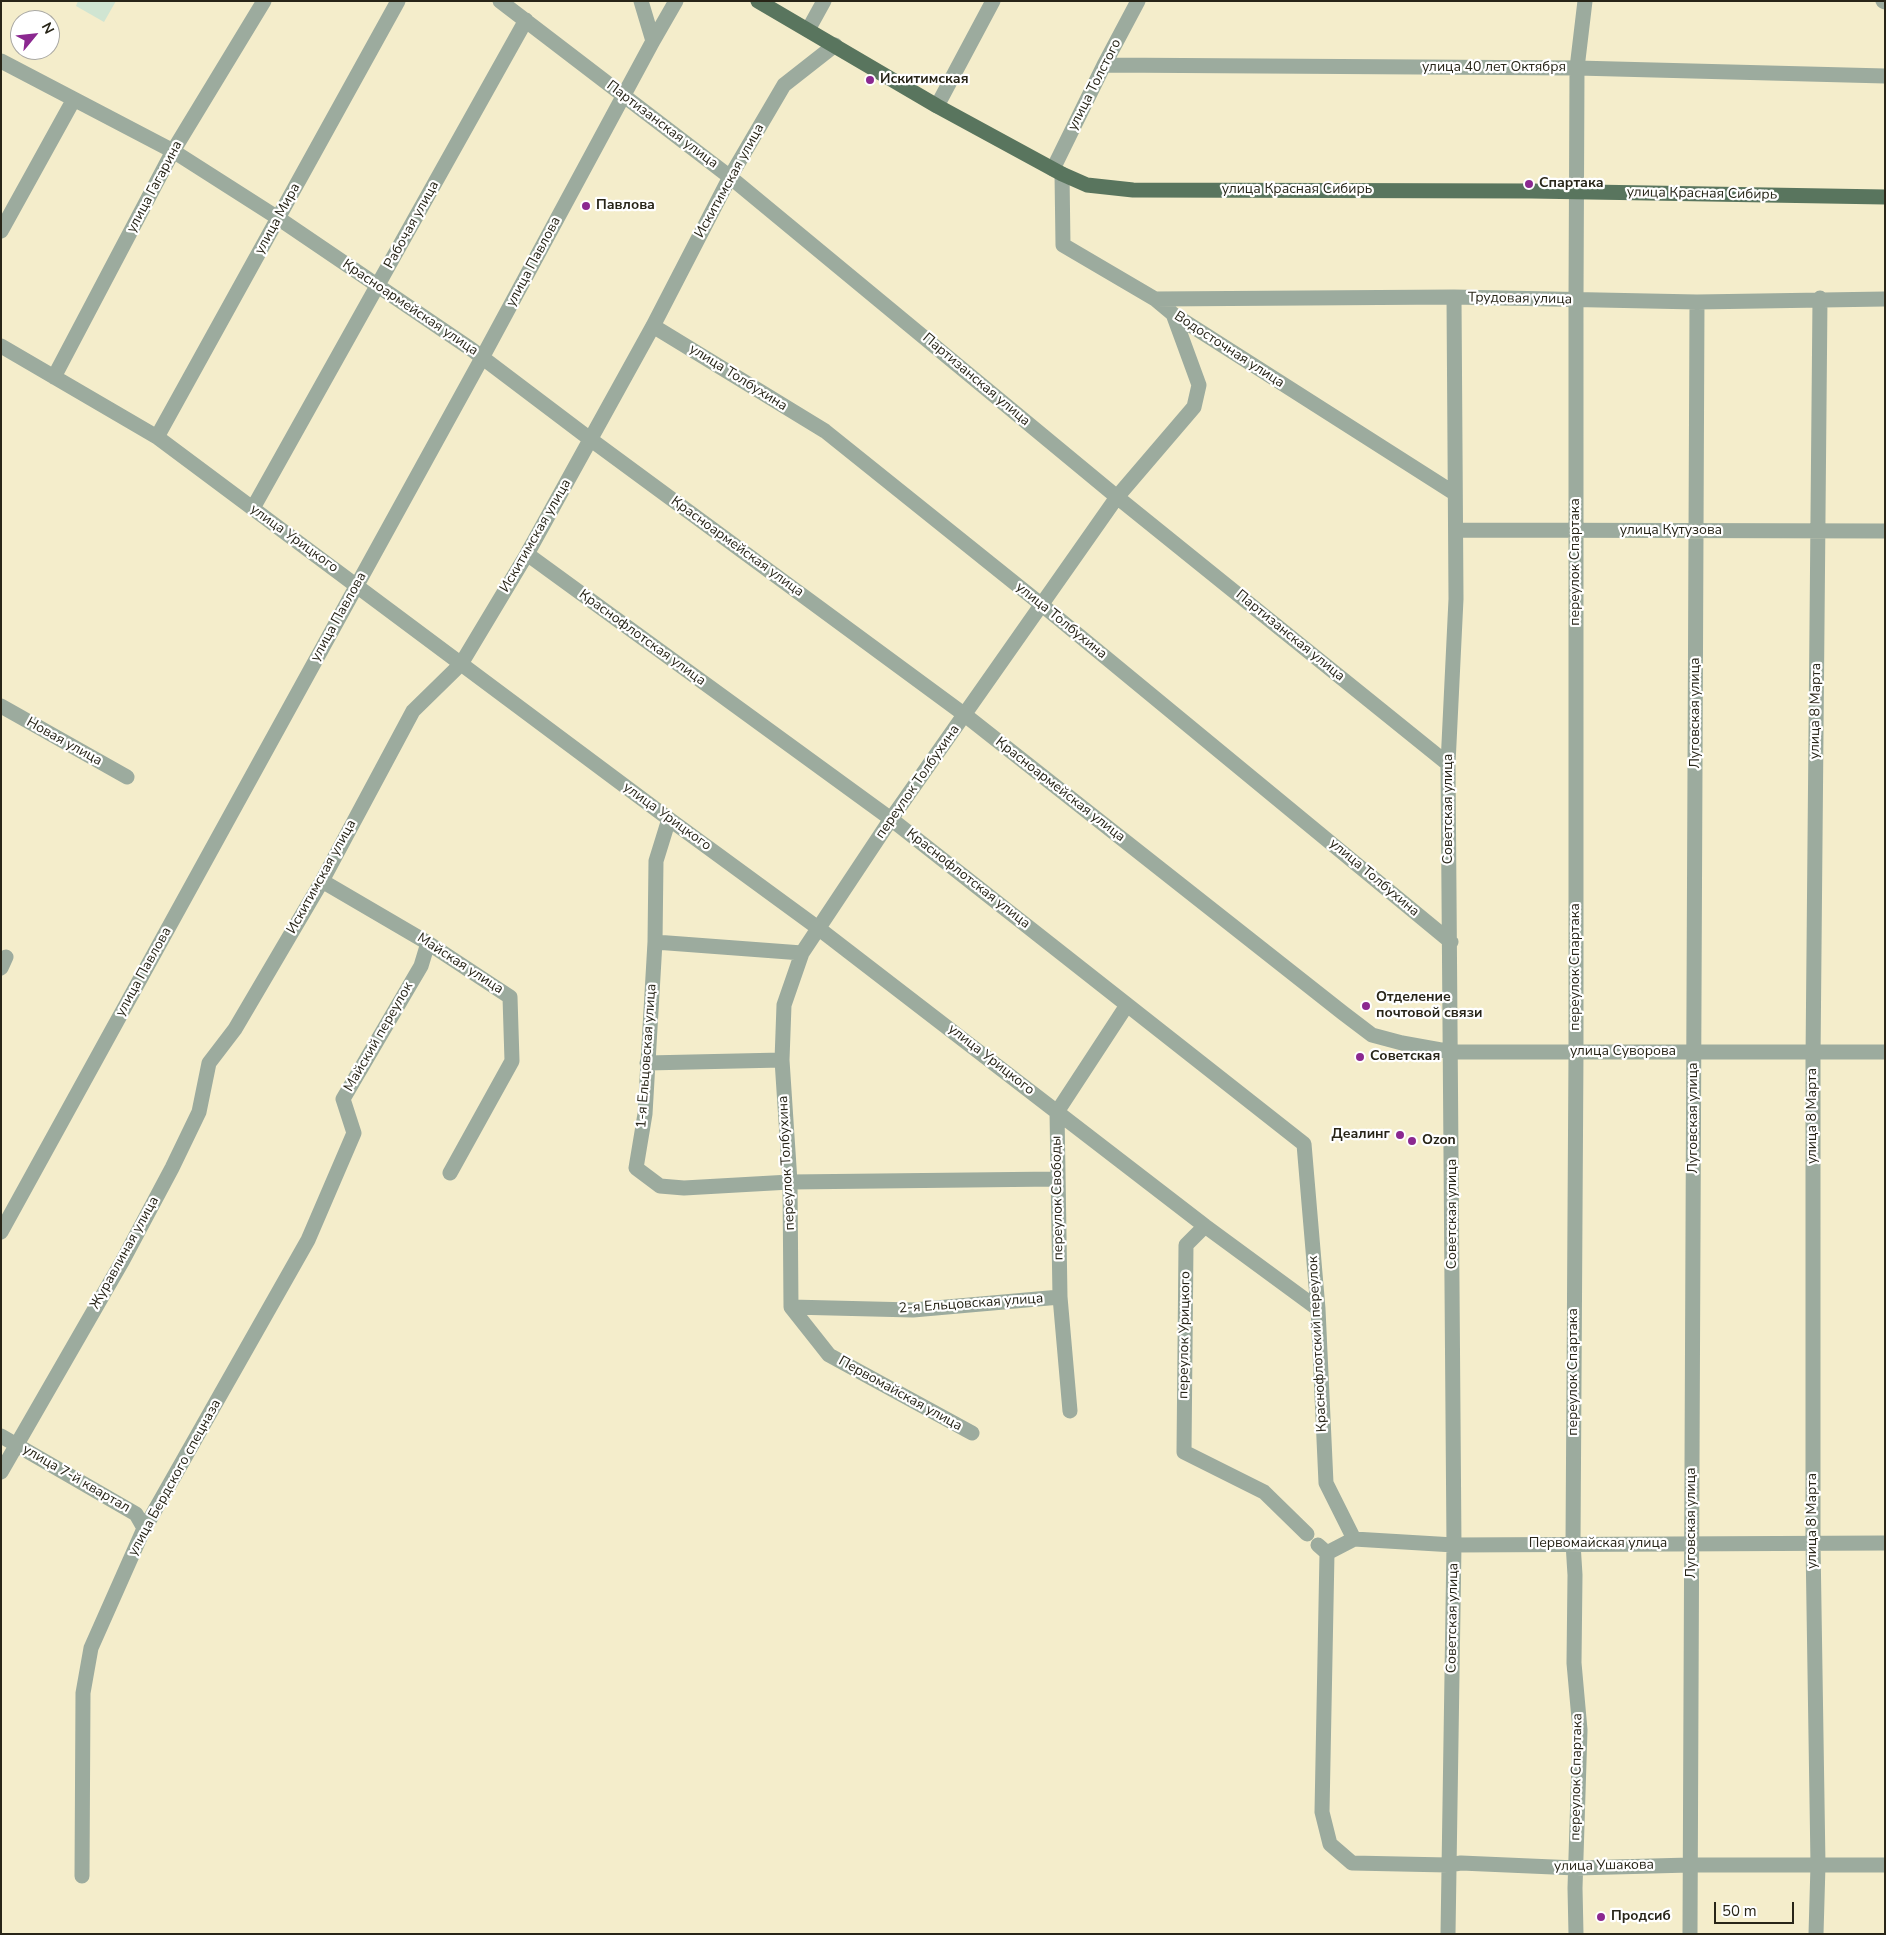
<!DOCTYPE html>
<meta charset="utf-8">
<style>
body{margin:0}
#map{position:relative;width:1886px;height:1935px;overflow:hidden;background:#f4edcb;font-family:"Nunito Sans",sans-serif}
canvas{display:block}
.frame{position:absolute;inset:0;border:2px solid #282518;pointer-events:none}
.north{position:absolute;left:10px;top:10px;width:50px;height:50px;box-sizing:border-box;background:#fff;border:1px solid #a9a8a3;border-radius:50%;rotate:62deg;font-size:14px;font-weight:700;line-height:20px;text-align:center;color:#282518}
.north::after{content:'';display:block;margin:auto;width:18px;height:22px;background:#8b2890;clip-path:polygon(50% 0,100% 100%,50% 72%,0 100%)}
.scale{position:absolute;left:1714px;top:1902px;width:80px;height:22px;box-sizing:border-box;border:2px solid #282518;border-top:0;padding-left:6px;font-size:15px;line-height:18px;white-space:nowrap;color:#282518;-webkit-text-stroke:4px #fff;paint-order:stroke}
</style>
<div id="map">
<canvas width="1886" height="1935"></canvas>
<div class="frame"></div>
<div class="north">N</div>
<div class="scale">50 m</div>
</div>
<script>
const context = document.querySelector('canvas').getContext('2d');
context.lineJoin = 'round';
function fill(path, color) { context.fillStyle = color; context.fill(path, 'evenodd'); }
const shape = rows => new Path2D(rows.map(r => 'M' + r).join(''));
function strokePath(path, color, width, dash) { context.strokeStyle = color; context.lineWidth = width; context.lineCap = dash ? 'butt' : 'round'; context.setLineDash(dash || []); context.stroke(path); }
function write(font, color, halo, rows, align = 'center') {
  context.font = font + ' "Nunito Sans",sans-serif'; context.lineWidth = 4.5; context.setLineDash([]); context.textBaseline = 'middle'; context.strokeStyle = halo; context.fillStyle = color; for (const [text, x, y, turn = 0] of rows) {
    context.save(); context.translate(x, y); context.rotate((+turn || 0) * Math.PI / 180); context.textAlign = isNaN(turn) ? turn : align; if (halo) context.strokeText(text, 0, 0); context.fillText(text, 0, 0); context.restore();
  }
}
const green = shape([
 [78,1,116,1,104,22,76,6]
]);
const minor = shape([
 [500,1,730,177,1117,497,1448,764],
 [641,1,653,41],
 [1883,1,1885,2],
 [808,30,824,1],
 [1,61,173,151,278,218,471,349,590,439,965,715,1343,1013,1372,1035,1402,1043,1452,1052,1885,1052],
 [1104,65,1577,68,1885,76],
 [937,106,993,1],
 [1053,169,1104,65,1138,1],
 [1062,174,1063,245,1155,299,1173,314,1454,493],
 [1,231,74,99],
 [1155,299,1454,297,1697,302,1885,299],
 [653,326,825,431,1042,605,1451,942],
 [1,346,157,437,669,819,818,928,1205,1226,1318,1309],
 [54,377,173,151,264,1],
 [157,437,398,1],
 [253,508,526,20],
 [1456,530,1885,531],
 [527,554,891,819,1304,1144,1318,1309,1326,1483,1354,1539],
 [1,706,127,777],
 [669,819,656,861,655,942,645,1114,636,1168,660,1186,684,1188,790,1182,1057,1179],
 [322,881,428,943,510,997,512,1061,450,1173],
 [655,942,802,953],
 [1,968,6,957],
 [647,1063,782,1060],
 [1205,1226,1186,1245,1184,1452,1264,1492,1307,1534],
 [1,1232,482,358,653,41,676,1],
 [791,1307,790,1182,782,1060,784,1005,802,953,891,819,1117,497,1194,407,1199,385,1173,314],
 [791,1307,913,1310,1060,1297],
 [791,1307,829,1355,972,1433],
 [1070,1411,1060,1297,1057,1112,1127,1005],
 [1,1436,136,1514,144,1528],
 [1,1472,123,1260,172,1168,199,1112,209,1063,235,1029,322,881,413,711,461,664,527,554,653,326,730,177,784,85,835,45],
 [1318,1545,1327,1553,1354,1539,1454,1545,1885,1543],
 [1327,1553,1322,1812,1330,1844,1352,1863,1448,1865,1461,1863,1576,1868,1690,1865,1885,1865],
 [82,1876,83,1693,91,1648,142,1533,308,1240,354,1133,343,1099,421,966,428,943],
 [1448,1934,1454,1545,1448,764,1456,599,1454,297],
 [1576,1934,1575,1888,1580,1730,1574,1663,1575,1575,1573,1543,1576,1052,1576,300,1577,68,1585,1],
 [1690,1934,1697,302],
 [1816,1934,1818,1865,1813,1543,1813,1060,1820,298]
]);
const major = shape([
 [758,1,937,106,1062,174,1087,185,1133,190,1531,191,1885,197]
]);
const markers = [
 [870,80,5,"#8b2890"],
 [1529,184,5,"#8b2890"],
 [586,206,5,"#8b2890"],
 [1366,1006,5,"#8b2890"],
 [1360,1057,5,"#8b2890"],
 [1400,1135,5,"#8b2890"],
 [1412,1141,5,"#8b2890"],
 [1601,1917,5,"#8b2890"]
];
const streetNames = [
 ["улица 40 лет Октября",1494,68],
 ["улица Толстого",1095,85,-63],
 ["Партизанская улица",662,125,37],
 ["Искитимская улица",730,181,-61],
 ["улица Гагарина",155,187,-62],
 ["улица Красная Сибирь",1297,190],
 ["улица Красная Сибирь",1702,194,1],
 ["улица Мира",278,219,-61],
 ["Рабочая улица",412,225,-61],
 ["улица Павлова",534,262,-62],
 ["Трудовая улица",1520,299,1],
 ["Красноармейская улица",410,308,34],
 ["Водосточная улица",1229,350,33],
 ["улица Толбухина",738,378,32],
 ["Партизанская улица",976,380,40],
 ["улица Кутузова",1671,531],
 ["Искитимская улица",536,536,-60],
 ["улица Урицкого",294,539,36],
 ["Красноармейская улица",737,547,36],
 ["переулок Спартака",1576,562,-90],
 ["улица Павлова",339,617,-61],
 ["улица Толбухина",1061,621,39],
 ["Партизанская улица",1290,636,39],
 ["Краснофлотская улица",642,638,36],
 ["улица 8 Марта",1816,711,-89],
 ["Луговская улица",1696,713,-90],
 ["Новая улица",64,742,29],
 ["переулок Толбухина",918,782,-55],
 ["Красноармейская улица",1060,790,38],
 ["Советская улица",1449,809,-90],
 ["улица Урицкого",667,817,36],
 ["Искитимская улица",322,877,-61],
 ["улица Толбухина",1374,878,40],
 ["Краснофлотская улица",968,879,38],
 ["Майская улица",460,964,33],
 ["переулок Спартака",1576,967,-90],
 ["улица Павлова",144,972,-61],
 ["Майский переулок",379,1037,-60],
 ["улица Суворова",1623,1052],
 ["1-я Ельцовская улица",647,1056,-86],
 ["улица Урицкого",991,1060,38],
 ["улица 8 Марта",1813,1116,-90],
 ["Луговская улица",1694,1118,-90],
 ["переулок Толбухина",787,1163,-93],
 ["переулок Свободы",1058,1198,-91],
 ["Советская улица",1453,1214,-90],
 ["Журавлиная улица",125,1253,-61],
 ["2-я Ельцовская улица",971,1304,-4],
 ["переулок Урицкого",1185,1335,-89],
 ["Краснофлотский переулок",1318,1344,-93],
 ["переулок Спартака",1574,1372,-90],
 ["Первомайская улица",900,1394,29],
 ["улица Бердского спецназа",175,1478,-61],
 ["улица 7-й квартал",76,1479,30],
 ["улица 8 Марта",1813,1521,-90],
 ["Луговская улица",1692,1523,-90],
 ["Первомайская улица",1598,1544],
 ["Советская улица",1453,1618,-89],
 ["переулок Спартака",1577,1777,-89],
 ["улица Ушакова",1604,1866,-1]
];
const poiNames = [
 ["Искитимская",880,80],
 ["Спартака",1539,184],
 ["Павлова",596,206],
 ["Отделение",1376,998],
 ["почтовой связи",1376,1014],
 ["Советская",1370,1057],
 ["Деалинг",1390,1135,"right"],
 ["Ozon",1422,1141],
 ["Продсиб",1611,1917]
];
fill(green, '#d0e5d2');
strokePath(minor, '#9cab9e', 15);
strokePath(major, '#59755e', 15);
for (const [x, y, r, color] of markers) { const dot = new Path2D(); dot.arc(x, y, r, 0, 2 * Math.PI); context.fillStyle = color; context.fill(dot); strokePath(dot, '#fff', 2); }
write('14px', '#282518', '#fff', streetNames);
write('bold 14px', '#282518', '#fff', poiNames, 'left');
</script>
